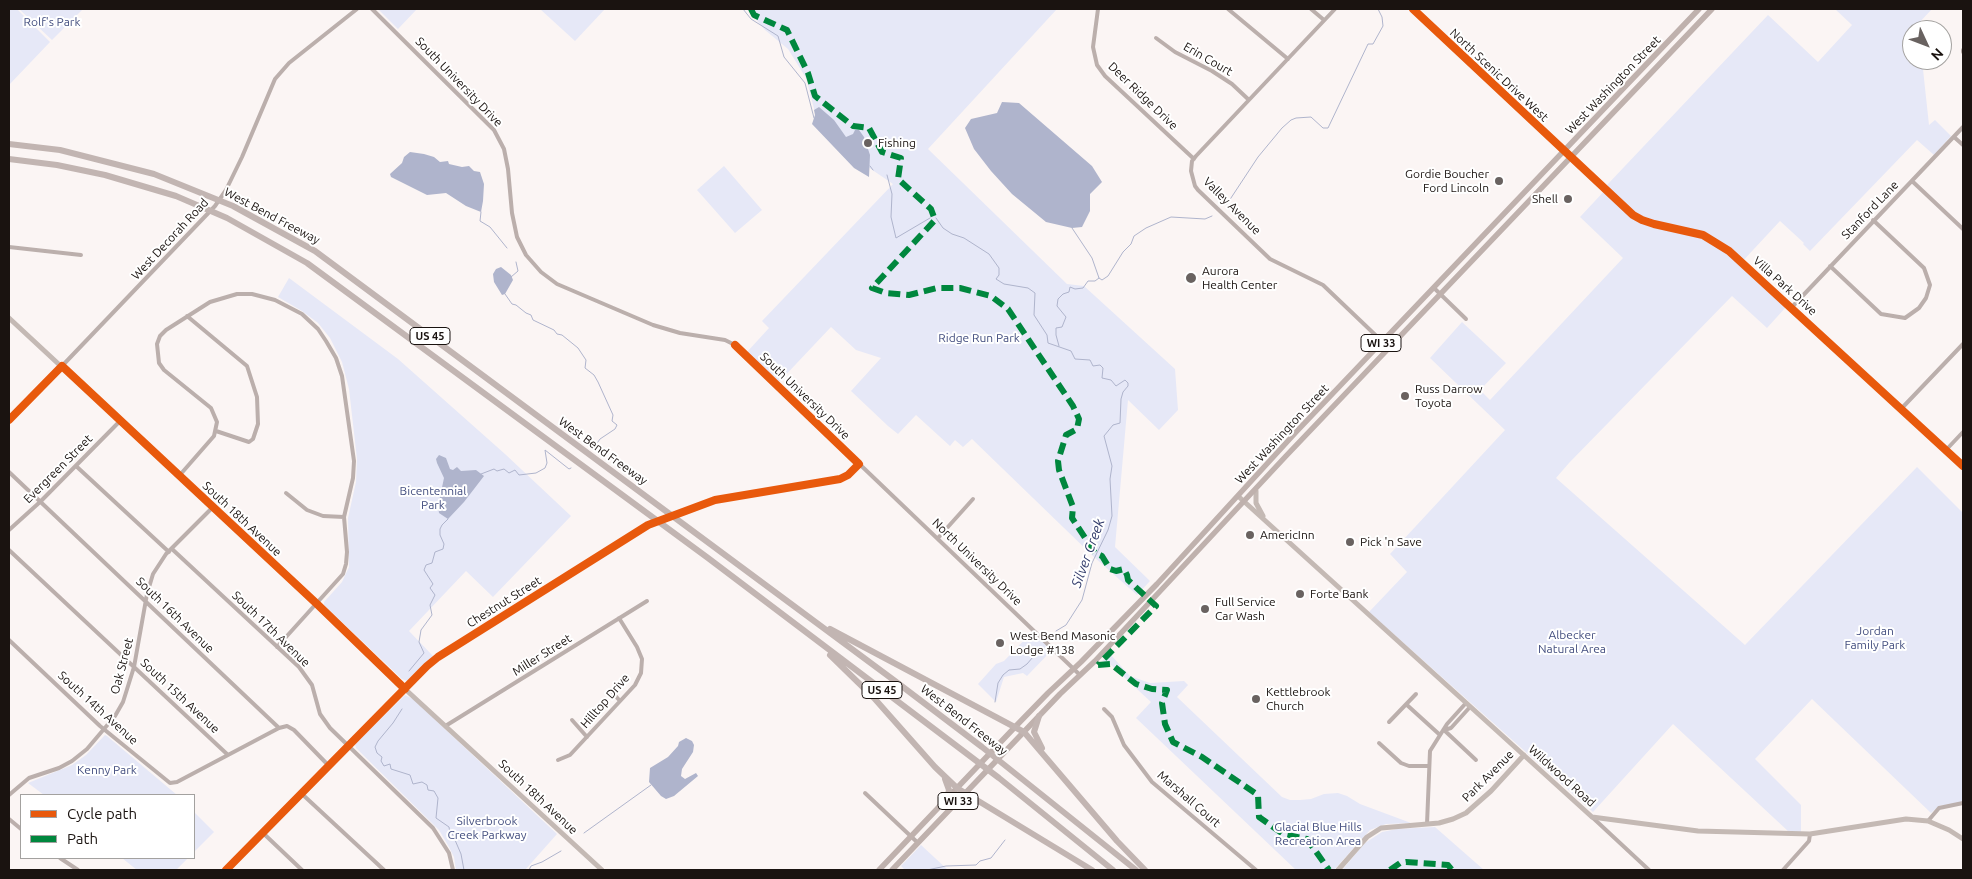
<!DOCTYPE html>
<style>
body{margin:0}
#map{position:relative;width:1972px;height:879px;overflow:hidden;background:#fbf5f4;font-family:Ubuntu,sans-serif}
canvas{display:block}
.frame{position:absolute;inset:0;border:10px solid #1a1310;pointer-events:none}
.legend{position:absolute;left:20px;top:794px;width:175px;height:65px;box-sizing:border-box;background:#fff;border:1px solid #a3a19f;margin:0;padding:6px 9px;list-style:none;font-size:15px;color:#1a1310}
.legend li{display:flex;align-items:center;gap:10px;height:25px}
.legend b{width:25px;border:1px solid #a3a19f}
.north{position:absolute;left:1902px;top:20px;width:50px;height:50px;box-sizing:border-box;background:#fff;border:1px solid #a3a19f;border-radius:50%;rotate:133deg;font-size:14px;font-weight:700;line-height:20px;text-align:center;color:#1a1310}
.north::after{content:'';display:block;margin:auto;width:18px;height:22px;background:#696260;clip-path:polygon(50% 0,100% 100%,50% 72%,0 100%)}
</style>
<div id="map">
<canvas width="1972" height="879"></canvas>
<div class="frame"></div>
<ul class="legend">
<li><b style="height:6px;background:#e8590c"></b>Cycle path</li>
<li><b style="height:6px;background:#00873e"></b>Path</li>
</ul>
<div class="north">N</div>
</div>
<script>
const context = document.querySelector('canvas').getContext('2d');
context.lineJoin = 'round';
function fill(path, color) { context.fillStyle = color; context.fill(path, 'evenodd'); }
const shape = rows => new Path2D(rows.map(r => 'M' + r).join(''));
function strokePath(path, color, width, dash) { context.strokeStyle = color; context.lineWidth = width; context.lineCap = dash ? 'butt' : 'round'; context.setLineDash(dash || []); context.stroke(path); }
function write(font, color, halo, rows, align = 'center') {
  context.font = font + ' Ubuntu,sans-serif'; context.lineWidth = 4; context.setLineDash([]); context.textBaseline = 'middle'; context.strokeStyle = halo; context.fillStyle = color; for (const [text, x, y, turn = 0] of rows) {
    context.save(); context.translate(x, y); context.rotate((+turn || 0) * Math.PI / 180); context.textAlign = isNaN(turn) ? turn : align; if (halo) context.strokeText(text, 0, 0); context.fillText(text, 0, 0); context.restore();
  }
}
const green = shape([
 [9,9,17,9,50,42,9,85],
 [19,9,83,9,52,40],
 [378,9,417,9,398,29],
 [540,9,605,9,575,41],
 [747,9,1057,9,928,149,1067,284,1084,286,1175,369,1178,410,1159,430,1128,400,1115,547,1150,581,1137,595,1094,557,972,439,963,447,955,440,950,446,916,415,898,434,888,426,851,391,881,358,856,350,831,327,779,382,747,352,769,328,762,321,893,184,865,165,818,124,806,78,788,49,765,30],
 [1835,9,1932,9,1918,24,1919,30,1912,30,1912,60,1922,60,1929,125,1935,120,1951,136,1934,155,1917,140,1810,251,1803,244,1804,243,1780,221,1740,264,1786,307,1767,328,1732,296,1569,463,1556,478,1745,645,1917,467,1963,513,1963,802,1939,806,1931,813,1812,699,1755,759,1801,805,1801,832,1789,832,1673,724,1593,812,1369,612,1407,572,1390,554,1505,430,1430,358,1462,322,1506,363,1480,390,1490,400,1623,258,1580,217,1608,187,1607,185,1768,15,1818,62,1852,25],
 [724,166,762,210,735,233,697,190],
 [289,278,398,359,505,454,571,516,493,597,466,571,409,631,433,656,407,681,402,679,324,605,324,602,342,582,349,567,348,518,356,482,357,459,349,389,342,362,330,338,318,323,302,311,278,297],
 [1033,631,1053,649,1027,676,1023,673,1004,677,996,702,978,684,996,664,1004,661],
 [1110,654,1130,676,1150,683,1184,681,1188,685,1177,697,1282,797,1290,800,1300,800,1311,799,1324,794,1338,793,1347,796,1360,804,1411,823,1386,824,1370,830,1334,870,1296,870,1136,718,1151,702,1111,665,1102,661],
 [405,695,413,699,557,834,525,870,456,870,454,857,449,847,439,830,356,748,355,744],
 [105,735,107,736,177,795,44,795,28,783,72,765,86,755],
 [194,812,214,832,194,852],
 [1435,827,1484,870,1342,870,1365,843,1382,832,1397,829],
 [921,845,948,870,905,870,901,866],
 [122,858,188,858,176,870,137,870]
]);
const water = shape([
 [1002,102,1019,103,1092,166,1102,182,1090,194,1090,211,1082,227,1072,228,1046,222,1012,194,991,171,974,149,965,128,971,119,997,113],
 [819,107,834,120,846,137,853,134,855,130,859,130,864,137,870,155,869,177,854,168,812,124,815,115,814,110],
 [410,152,424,154,434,157,440,162,448,161,449,164,462,167,469,166,474,171,480,172,484,184,483,201,481,212,466,206,446,193,427,195,391,177,390,174,402,163,404,157],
 [501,267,511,275,513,280,505,294,502,295,494,282,493,274,496,269],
 [439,455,446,458,450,469,453,470,457,467,461,471,476,470,484,476,464,502,448,519,439,513,438,506,444,478,437,463,436,459],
 [686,738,692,741,694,745,693,752,682,769,681,776,685,779,696,773,698,776,674,796,666,799,661,796,649,782,650,768,668,757,678,746,679,742]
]);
const stream = shape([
 [743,9,751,19,778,36,784,57,805,83,814,118],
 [870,166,873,170],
 [887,175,892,194,891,217,896,238,930,218],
 [1227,204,1258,157,1282,128,1291,120,1296,118,1311,117,1323,128,1328,128,1368,44,1373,44,1383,26,1382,17,1378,9],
 [481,212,480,221,490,227,507,248],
 [936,218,943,228,952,234,964,238,989,254,999,268,999,275,996,279,1004,284,1028,288,1035,293,1034,315,1047,335,1048,343,1071,351,1075,359,1090,360,1093,366,1100,365,1103,368,1102,378,1111,380,1116,386,1125,380,1128,383,1128,386,1123,392,1121,399,1120,423,1113,425,1104,436,1112,466,1110,479,1112,516,1108,530,1092,563,1082,600,1066,625,1056,631],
 [511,277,518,271,516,262],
 [1099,278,1102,280,1108,276,1123,252,1131,244,1134,236,1146,228,1171,217,1205,219,1212,216],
 [505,294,512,304,516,305,526,313,531,315,533,320,554,330,557,334,562,335,578,348,586,360,585,368,594,375,598,382,613,415,612,421,617,425,615,429,600,439,595,446],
 [1059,346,1056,335,1056,328,1062,327,1066,317,1057,306,1058,299,1063,294,1069,292,1070,287,1075,289,1083,288,1088,281,1095,281,1099,278,1092,258,1072,228],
 [481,474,494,469,497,471,504,469,509,473,515,470,519,475,536,473,545,468,547,463,545,450,569,469,571,468],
 [409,671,424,653,419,642,421,630,432,615,430,605,435,595,430,588,433,584,424,570,426,565,432,563,435,552,443,549,444,544,440,535,440,529,442,525,448,519],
 [995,702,998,683,1003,675,1009,670,1020,669,1027,664,1039,650],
 [402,709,393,723,378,741,375,747,377,753,382,757,381,761,384,766,390,764,391,769,410,775,413,784,422,782,427,785,428,790,434,791,438,798,436,818,449,827,450,833,452,833,461,854,464,870],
 [584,833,651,785],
 [529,870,531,866,542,862,561,851],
 [927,870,946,866,976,865,980,861,991,858,1005,840]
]);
const street = shape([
 [372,9,494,130,504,149,508,169,512,213,517,237,526,255,541,272,557,284,653,325,680,333,725,340,735,345,1080,675],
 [1098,9,1093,47,1097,65,1105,76,1194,159],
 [1228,9,1288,59],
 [1311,9,1324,20],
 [1335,9,1196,156,1192,161,1191,171,1195,186,1198,190,1270,259,1323,285,1389,348],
 [1413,9,1633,215,1642,220,1654,224,1703,235,1729,251,1963,466],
 [1156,38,1175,52,1212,71,1232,84,1249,100],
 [1963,50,1963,52],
 [1954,137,1963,145],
 [1912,181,1963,229],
 [9,247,81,255],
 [1830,266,1881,314,1905,318,1919,308,1926,298,1930,285,1924,268,1873,220],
 [1434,288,1466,319],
 [1792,307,1963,127],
 [187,316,247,366,257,397,258,424,253,439,249,442,216,431],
 [62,366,215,206,226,190,242,157,275,79,289,63,357,9],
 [1901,409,1963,344],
 [1946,450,1963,432],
 [76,466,169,552],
 [9,472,279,728],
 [179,476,214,436,217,422,211,408,164,370,159,363,157,344,160,336,166,330,210,302,237,294,252,294,275,300,302,314,318,329,326,341,336,358,342,376,354,461,353,478,344,517,347,552,346,564,343,574,277,647],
 [286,493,307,510,323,516,344,517],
 [9,530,40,502,120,421],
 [938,538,973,499],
 [172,549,299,667,312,685,320,714,330,728,433,828,449,853,453,870],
 [9,550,228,755],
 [9,640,100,726,170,783,177,782,279,728,287,726,294,730,329,766],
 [612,692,620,701],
 [1407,705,1440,735],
 [1104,709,1112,717,1124,745,1152,782,1256,870],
 [572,720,587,737],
 [1389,722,1416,694],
 [447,725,647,601],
 [1444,730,1476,760],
 [1444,730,1451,728,1470,707],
 [1379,743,1401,763,1409,766,1428,766],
 [558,760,570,755,635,685,641,673,642,659,637,647,619,618],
 [865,793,918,843],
 [302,794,384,870],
 [9,795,29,778,59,768,72,761,87,749,115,716,123,702,134,667,147,594,153,574,166,554,212,508],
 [1592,817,1649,870],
 [9,819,21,829],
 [1928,821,1939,808,1963,803],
 [1427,824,1430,751,1447,724,1466,703],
 [263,833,302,870],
 [60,858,78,870],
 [226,870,427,666,438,657,648,525,715,500,840,479,848,475,859,464],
 [1783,870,1809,841,1810,834]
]);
const secondary = shape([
 [9,318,317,604,405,689,602,870],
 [9,420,62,366],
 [1256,491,1256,503,1263,516],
 [1238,496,1592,817,1698,831,1810,834,1906,819,1928,821,1949,830,1963,839],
 [1338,870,1367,837,1381,828,1439,823,1453,819,1466,813,1491,791,1524,755]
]);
const primary = shape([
 [879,870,1015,727,1048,693,1081,662,1157,584,1297,431,1699,9],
 [892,870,1060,694,1095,661,1286,456,1712,9]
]);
const highway = shape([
 [9,144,60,150,154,174,233,206,315,251,895,681,982,747,1136,870],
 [9,159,57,165,105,175,176,196,227,218,307,263,708,558,999,778,1113,870],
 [830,629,1024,732,1117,841,1145,870],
 [830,655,874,698,935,767,957,788,1092,870],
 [1039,716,1034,732,1042,748],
 [945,779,949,790,947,799]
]);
const quiet = shape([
 [751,9,754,15,787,30,808,73,815,96,853,126,869,128,882,152,901,158,898,179,931,209,935,220,872,288,886,293,909,295,937,288,960,288,991,296,1008,309,1073,406,1079,419,1077,429,1066,435,1058,461,1059,470,1073,507,1072,518,1095,553,1102,556,1110,569,1116,571,1124,569,1127,575,1128,580,1156,606,1098,665],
 [1098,665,1111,664,1136,684,1152,689,1167,690,1162,703,1165,724,1173,742,1202,757,1258,795,1259,817,1283,834,1307,839,1329,870],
 [1390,870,1400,863,1406,862,1448,865,1452,870]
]);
const cycleway = shape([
 [1413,9,1633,215,1642,220,1654,224,1703,235,1729,251,1963,466],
 [9,420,62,366,317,604,405,689],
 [226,870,427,666,438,657,648,525,715,500,840,479,848,475,859,464,735,345]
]);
const markers = [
 [868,143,5,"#696260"],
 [1499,181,5,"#696260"],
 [1568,199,5,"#696260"],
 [1191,278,6,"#696260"],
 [1405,396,5,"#696260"],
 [1250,535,5,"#696260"],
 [1350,542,5,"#696260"],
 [1300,594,5,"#696260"],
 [1205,609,5,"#696260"],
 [1000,643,5,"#696260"],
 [1256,699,5,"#696260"]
];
const shields = [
 [430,336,40],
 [1381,343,40],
 [882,690,40],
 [958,801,40]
];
const shieldNames = [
 ["US 45",430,336],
 ["WI 33",1381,343],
 ["US 45",882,690],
 ["WI 33",958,801]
];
const parkNames = [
 ["Rolf's Park",52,22],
 ["Ridge Run Park",979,338],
 ["Bicentennial",433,491],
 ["Park",433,505],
 ["Jordan",1875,631],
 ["Family Park",1875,645],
 ["Albecker",1572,635],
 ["Natural Area",1572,649],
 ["Kenny Park",107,770],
 ["Silverbrook",487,821],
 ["Creek Parkway",487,835],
 ["Glacial Blue Hills",1318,827],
 ["Recreation Area",1318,841]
];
const streetNames = [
 ["Erin Court",1208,59,30],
 ["North Scenic Drive West",1499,75,43],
 ["South University Drive",459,82,46],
 ["West Washington Street",1613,85,-46],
 ["Deer Ridge Drive",1143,96,44],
 ["Valley Avenue",1232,206,45],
 ["Stanford Lane",1870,210,-46],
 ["West Bend Freeway",272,216,28],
 ["West Decorah Road",170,239,-47],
 ["Villa Park Drive",1785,286,42],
 ["South University Drive",805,396,44],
 ["West Washington Street",1282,434,-47],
 ["West Bend Freeway",603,451,36],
 ["Evergreen Street",58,469,-45],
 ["South 18th Avenue",242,519,43],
 ["North University Drive",977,562,44],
 ["Chestnut Street",504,602,-32],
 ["South 16th Avenue",175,615,44],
 ["South 17th Avenue",271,629,44],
 ["Miller Street",542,655,-32],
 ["Oak Street",122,666,-75],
 ["South 15th Avenue",180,696,43],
 ["Hilltop Drive",605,701,-49],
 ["South 14th Avenue",98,708,42],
 ["West Bend Freeway",964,720,38],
 ["Park Avenue",1488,776,-45],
 ["Wildwood Road",1562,776,42],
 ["South 18th Avenue",538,797,43],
 ["Marshall Court",1189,799,41]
];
const poiNames = [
 ["Fishing",878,143],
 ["Gordie Boucher",1489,174,"right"],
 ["Ford Lincoln",1489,188,"right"],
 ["Shell",1558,199,"right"],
 ["Aurora",1202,271],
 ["Health Center",1202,285],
 ["Russ Darrow",1415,389],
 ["Toyota",1415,403],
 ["AmericInn",1260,535],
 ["Pick 'n Save",1360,542],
 ["Forte Bank",1310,594],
 ["Full Service",1215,602],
 ["Car Wash",1215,616],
 ["West Bend Masonic",1010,636],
 ["Lodge #138",1010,650],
 ["Kettlebrook",1266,692],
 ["Church",1266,706]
];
const waterNames = [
 ["Silver Creek",1088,553,-70]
];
fill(green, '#e6e8f7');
fill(water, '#afb4cc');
strokePath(stream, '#afb4cc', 1);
strokePath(street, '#bbafac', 4);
strokePath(secondary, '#c4b9b4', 5);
strokePath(primary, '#bfb1ad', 5.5);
strokePath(highway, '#c2b5b2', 6);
strokePath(quiet, '#00873e', 6, [12, 6]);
strokePath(cycleway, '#e8590c', 8);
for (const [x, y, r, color] of markers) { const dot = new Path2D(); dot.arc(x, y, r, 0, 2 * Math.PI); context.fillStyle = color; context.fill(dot); strokePath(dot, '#fff', 2); }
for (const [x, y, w] of shields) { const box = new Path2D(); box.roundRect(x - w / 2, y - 8.5, w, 17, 4); context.fillStyle = '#fff'; context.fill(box); strokePath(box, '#1a1310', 1); }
write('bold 11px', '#1a1310', null, shieldNames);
write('12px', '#434e7f', '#fff', parkNames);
write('12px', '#1a1310', '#fff', streetNames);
write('12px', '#1a1310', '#fff', poiNames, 'left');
write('italic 14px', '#323c6b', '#fff', waterNames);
</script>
